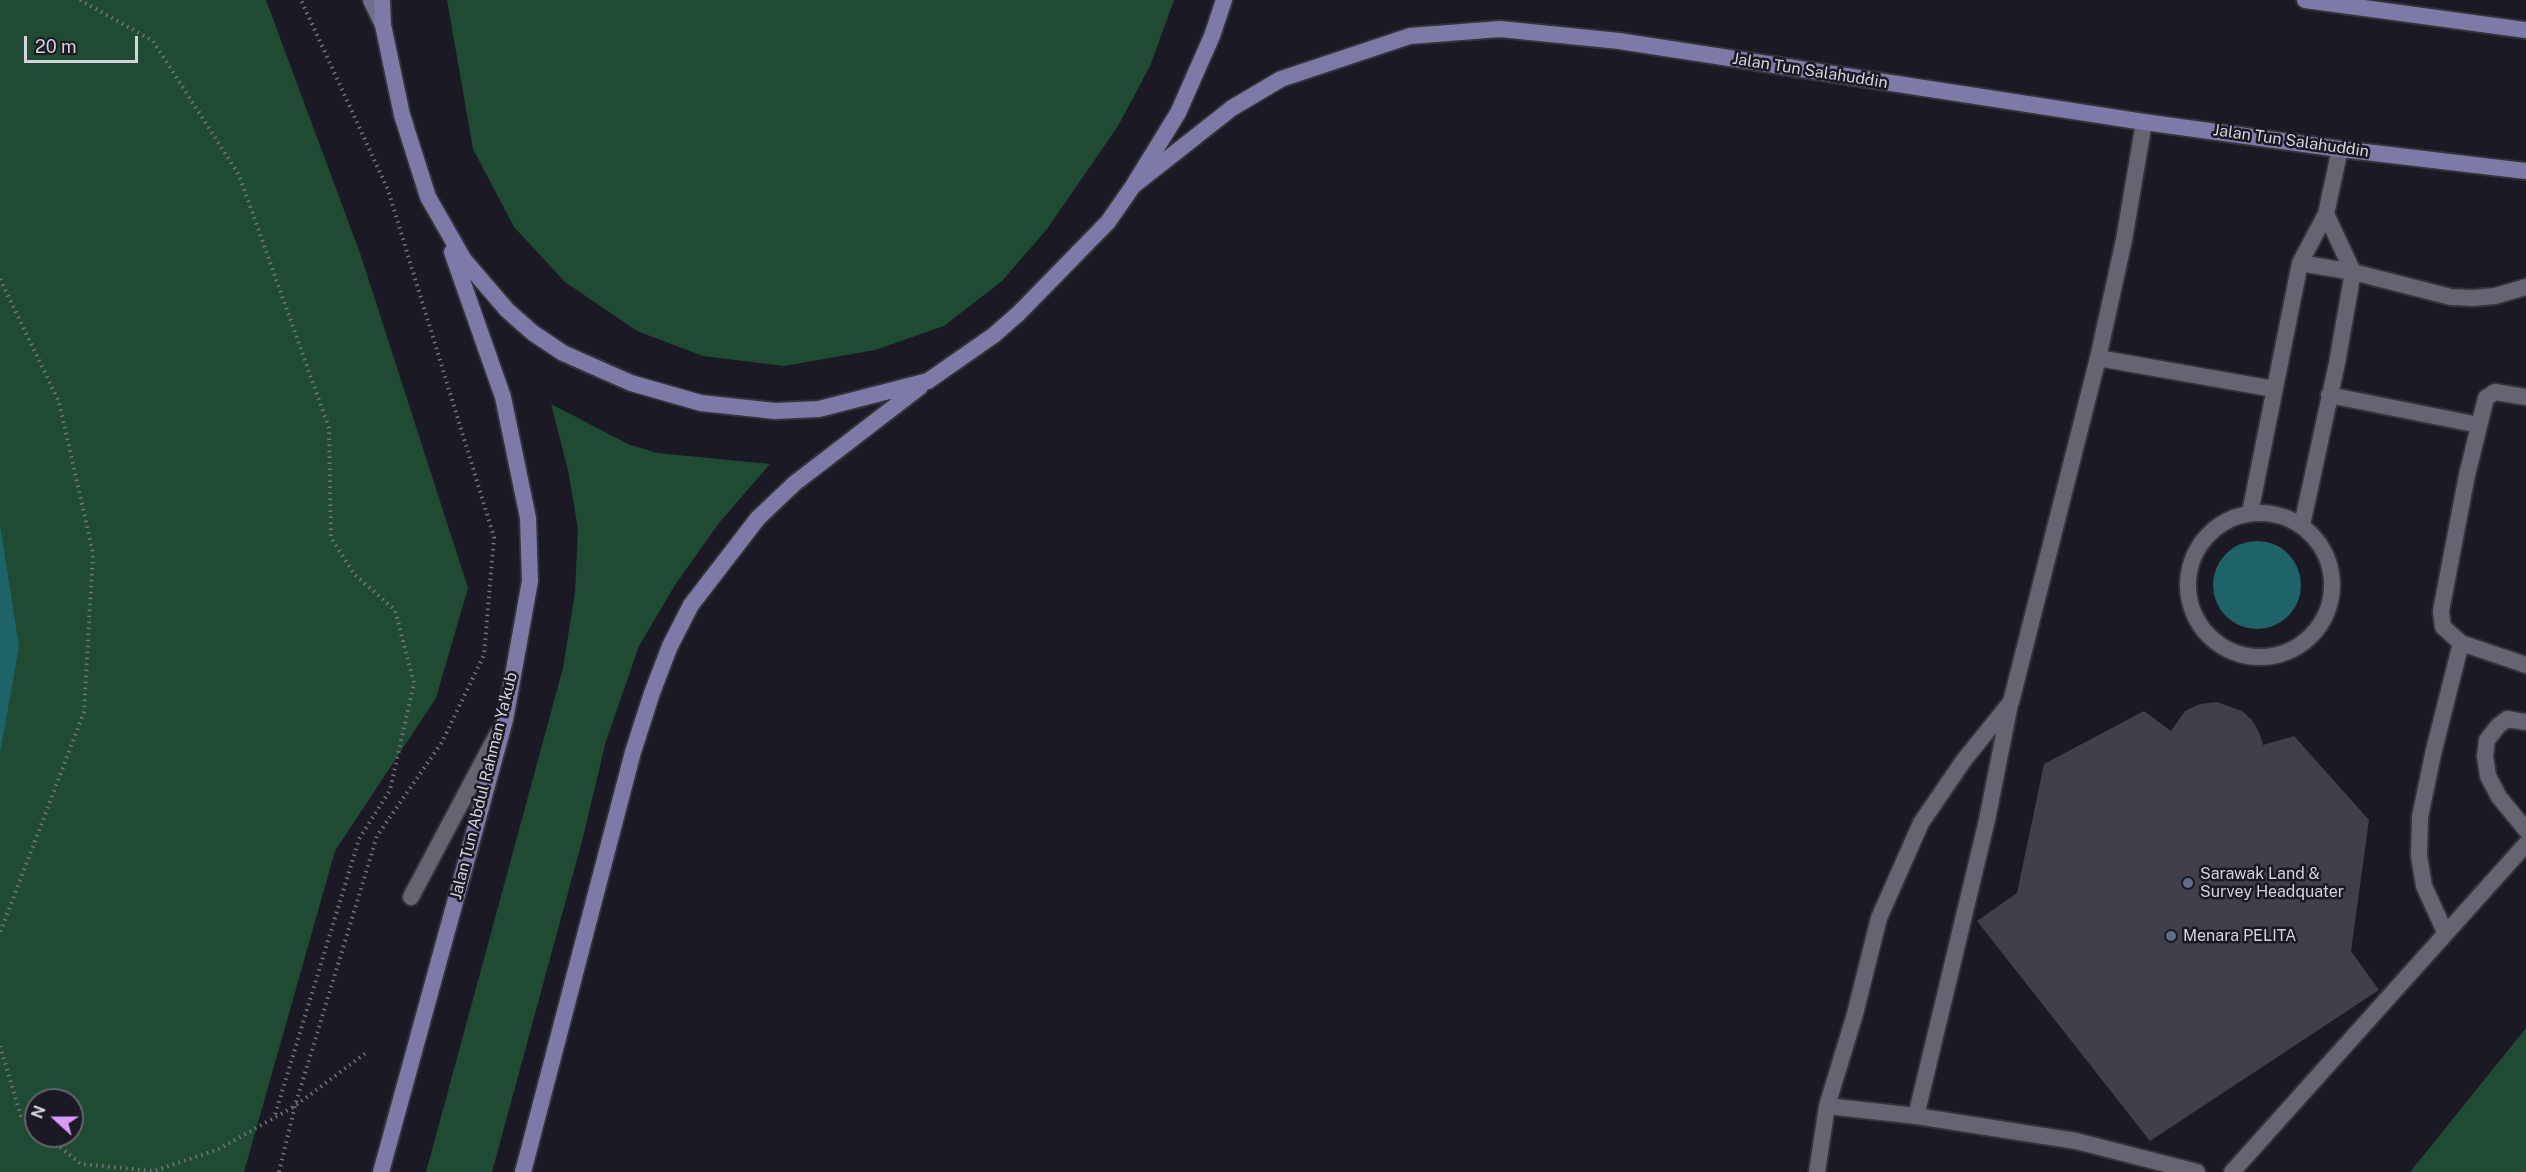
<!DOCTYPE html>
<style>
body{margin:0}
#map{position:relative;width:2526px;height:1172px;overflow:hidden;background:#1b1923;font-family:"Public Sans",sans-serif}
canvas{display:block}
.north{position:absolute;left:24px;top:1088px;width:60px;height:60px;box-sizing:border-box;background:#1b1923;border:2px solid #65636c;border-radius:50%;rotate:291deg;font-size:16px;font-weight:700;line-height:24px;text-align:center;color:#d4d3da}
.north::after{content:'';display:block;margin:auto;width:21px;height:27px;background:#d79bf9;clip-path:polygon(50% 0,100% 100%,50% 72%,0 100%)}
.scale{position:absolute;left:24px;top:36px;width:114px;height:27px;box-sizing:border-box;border:3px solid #d4d3da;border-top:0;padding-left:8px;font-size:18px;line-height:21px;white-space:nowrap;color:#d4d3da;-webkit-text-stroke:4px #1b1923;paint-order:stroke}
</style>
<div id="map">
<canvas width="2526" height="1172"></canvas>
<div class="north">N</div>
<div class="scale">20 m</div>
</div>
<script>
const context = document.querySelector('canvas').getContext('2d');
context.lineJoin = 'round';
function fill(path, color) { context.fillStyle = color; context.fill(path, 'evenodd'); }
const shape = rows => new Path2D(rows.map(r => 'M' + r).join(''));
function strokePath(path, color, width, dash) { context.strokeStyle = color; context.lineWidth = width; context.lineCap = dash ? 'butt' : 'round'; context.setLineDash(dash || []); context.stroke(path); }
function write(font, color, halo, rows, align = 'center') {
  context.font = font + ' "Public Sans",sans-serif'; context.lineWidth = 5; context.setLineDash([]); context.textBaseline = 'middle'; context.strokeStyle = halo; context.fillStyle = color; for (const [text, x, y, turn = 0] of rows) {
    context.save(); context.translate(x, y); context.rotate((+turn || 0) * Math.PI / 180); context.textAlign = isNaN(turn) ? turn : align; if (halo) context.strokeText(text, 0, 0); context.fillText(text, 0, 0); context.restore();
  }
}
const green = shape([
 [0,0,266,0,361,256,468,588,436,698,335,851,244,1172,0,1172],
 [36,1100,72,1100,72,1136,36,1136],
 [447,0,1174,0,1150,66,1118,126,1047,229,1002,281,944,326,875,350,784,366,703,356,637,331,565,282,514,227,473,149],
 [551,404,628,444,657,453,770,464,719,523,675,585,639,646,606,741,582,841,492,1172,426,1172,563,668,575,592,578,529,568,470],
 [2526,1028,2526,1172,2410,1172]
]);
const water = shape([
 [0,524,19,647,0,753],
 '2213 585a44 44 0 1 1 88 0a44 44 0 1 1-88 0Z'
]);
const building = shape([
 [2217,702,2242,711,2252,720,2259,732,2263,745,2294,736,2369,820,2351,951,2379,990,2150,1141,1977,921,2017,893,2044,764,2144,711,2171,731,2185,711,2200,704]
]);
const path = shape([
 [80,0,153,41,239,175,329,428,331,538,355,575,395,610,414,683,390,790,359,839,274,1118],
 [0,279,59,402,93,553,84,712,0,933],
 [0,1046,21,1116,36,1128],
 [46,1136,81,1164,154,1171,219,1149,295,1106,367,1052],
 [279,1172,295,1106,377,836,442,742,484,655,494,537,388,190,301,0]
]);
const service = shape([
 [2300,263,2353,272,2451,297,2473,298,2495,296,2526,287],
 [2098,358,2274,389],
 [2329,395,2479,425],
 [2526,397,2495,392,2486,398,2467,475,2441,611,2443,627,2461,643,2526,665],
 [2250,513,2300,263,2326,214,2340,149],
 '2188 585a72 72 0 1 1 144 0a72 72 0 1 1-144 0Z',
 [2302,525,2337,363,2353,272,2326,214],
 [2526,722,2507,719,2498,726,2487,740,2485,756,2488,776,2499,797,2526,830],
 [411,897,498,733],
 [2445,932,2424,886,2419,856,2420,817,2433,754,2461,643],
 [1827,1106,1916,1116,2076,1141,2197,1172],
 [1916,1116,1987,820,2010,704],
 [1817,1172,1827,1106,1855,1014,1879,918,1921,823,1964,760,2011,702,2098,358,2124,240,2144,122],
 [2232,1172,2526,844]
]);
const secondary = shape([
 [371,0,383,25]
]);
const primary = shape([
 [382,0,383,25,402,115,428,197,464,260,507,310,533,333,563,353,631,383,701,403,775,411,819,409,928,381,994,335,1019,313,1108,222,1133,186,1178,113,1212,36,1224,0],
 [2305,0,2526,30],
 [1133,186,1232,108,1281,79,1410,36,1500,29,1619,41,2144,122,2340,149,2526,171],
 [381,1172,505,720,530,581,528,518,503,397,452,252],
 [523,1172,633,752,652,693,670,646,691,605,758,518,795,483,920,387]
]);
const markers = [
 [2188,883,6,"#5c6f8a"],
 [2171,936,6,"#5c6f8a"]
];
const streetNames = [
 ["Jalan Tun Salahuddin",1810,71,9],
 ["Jalan Tun Salahuddin",2291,141,8],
 ["Jalan Tun Abdul Rahman Ya'kub",484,786,-76]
];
const poiNames = [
 ["Sarawak Land &",2200,874],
 ["Survey Headquater",2200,892],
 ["Menara PELITA",2183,936]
];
fill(green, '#1f4b33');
fill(water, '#1d6367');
fill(building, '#41404a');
strokePath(service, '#333239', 20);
strokePath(secondary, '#333239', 20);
strokePath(primary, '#333239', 20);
strokePath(path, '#74737b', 4, [1.5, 4.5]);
strokePath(service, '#656470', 16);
strokePath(secondary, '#726f8c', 16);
strokePath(primary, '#7e7aa7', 16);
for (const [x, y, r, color] of markers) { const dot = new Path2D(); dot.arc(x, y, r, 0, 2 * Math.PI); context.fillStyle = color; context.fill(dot); strokePath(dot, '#1b1923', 2); }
write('16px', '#d4d3da', '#1b1923', streetNames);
write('16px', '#d4d3da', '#1b1923', poiNames, 'left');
</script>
